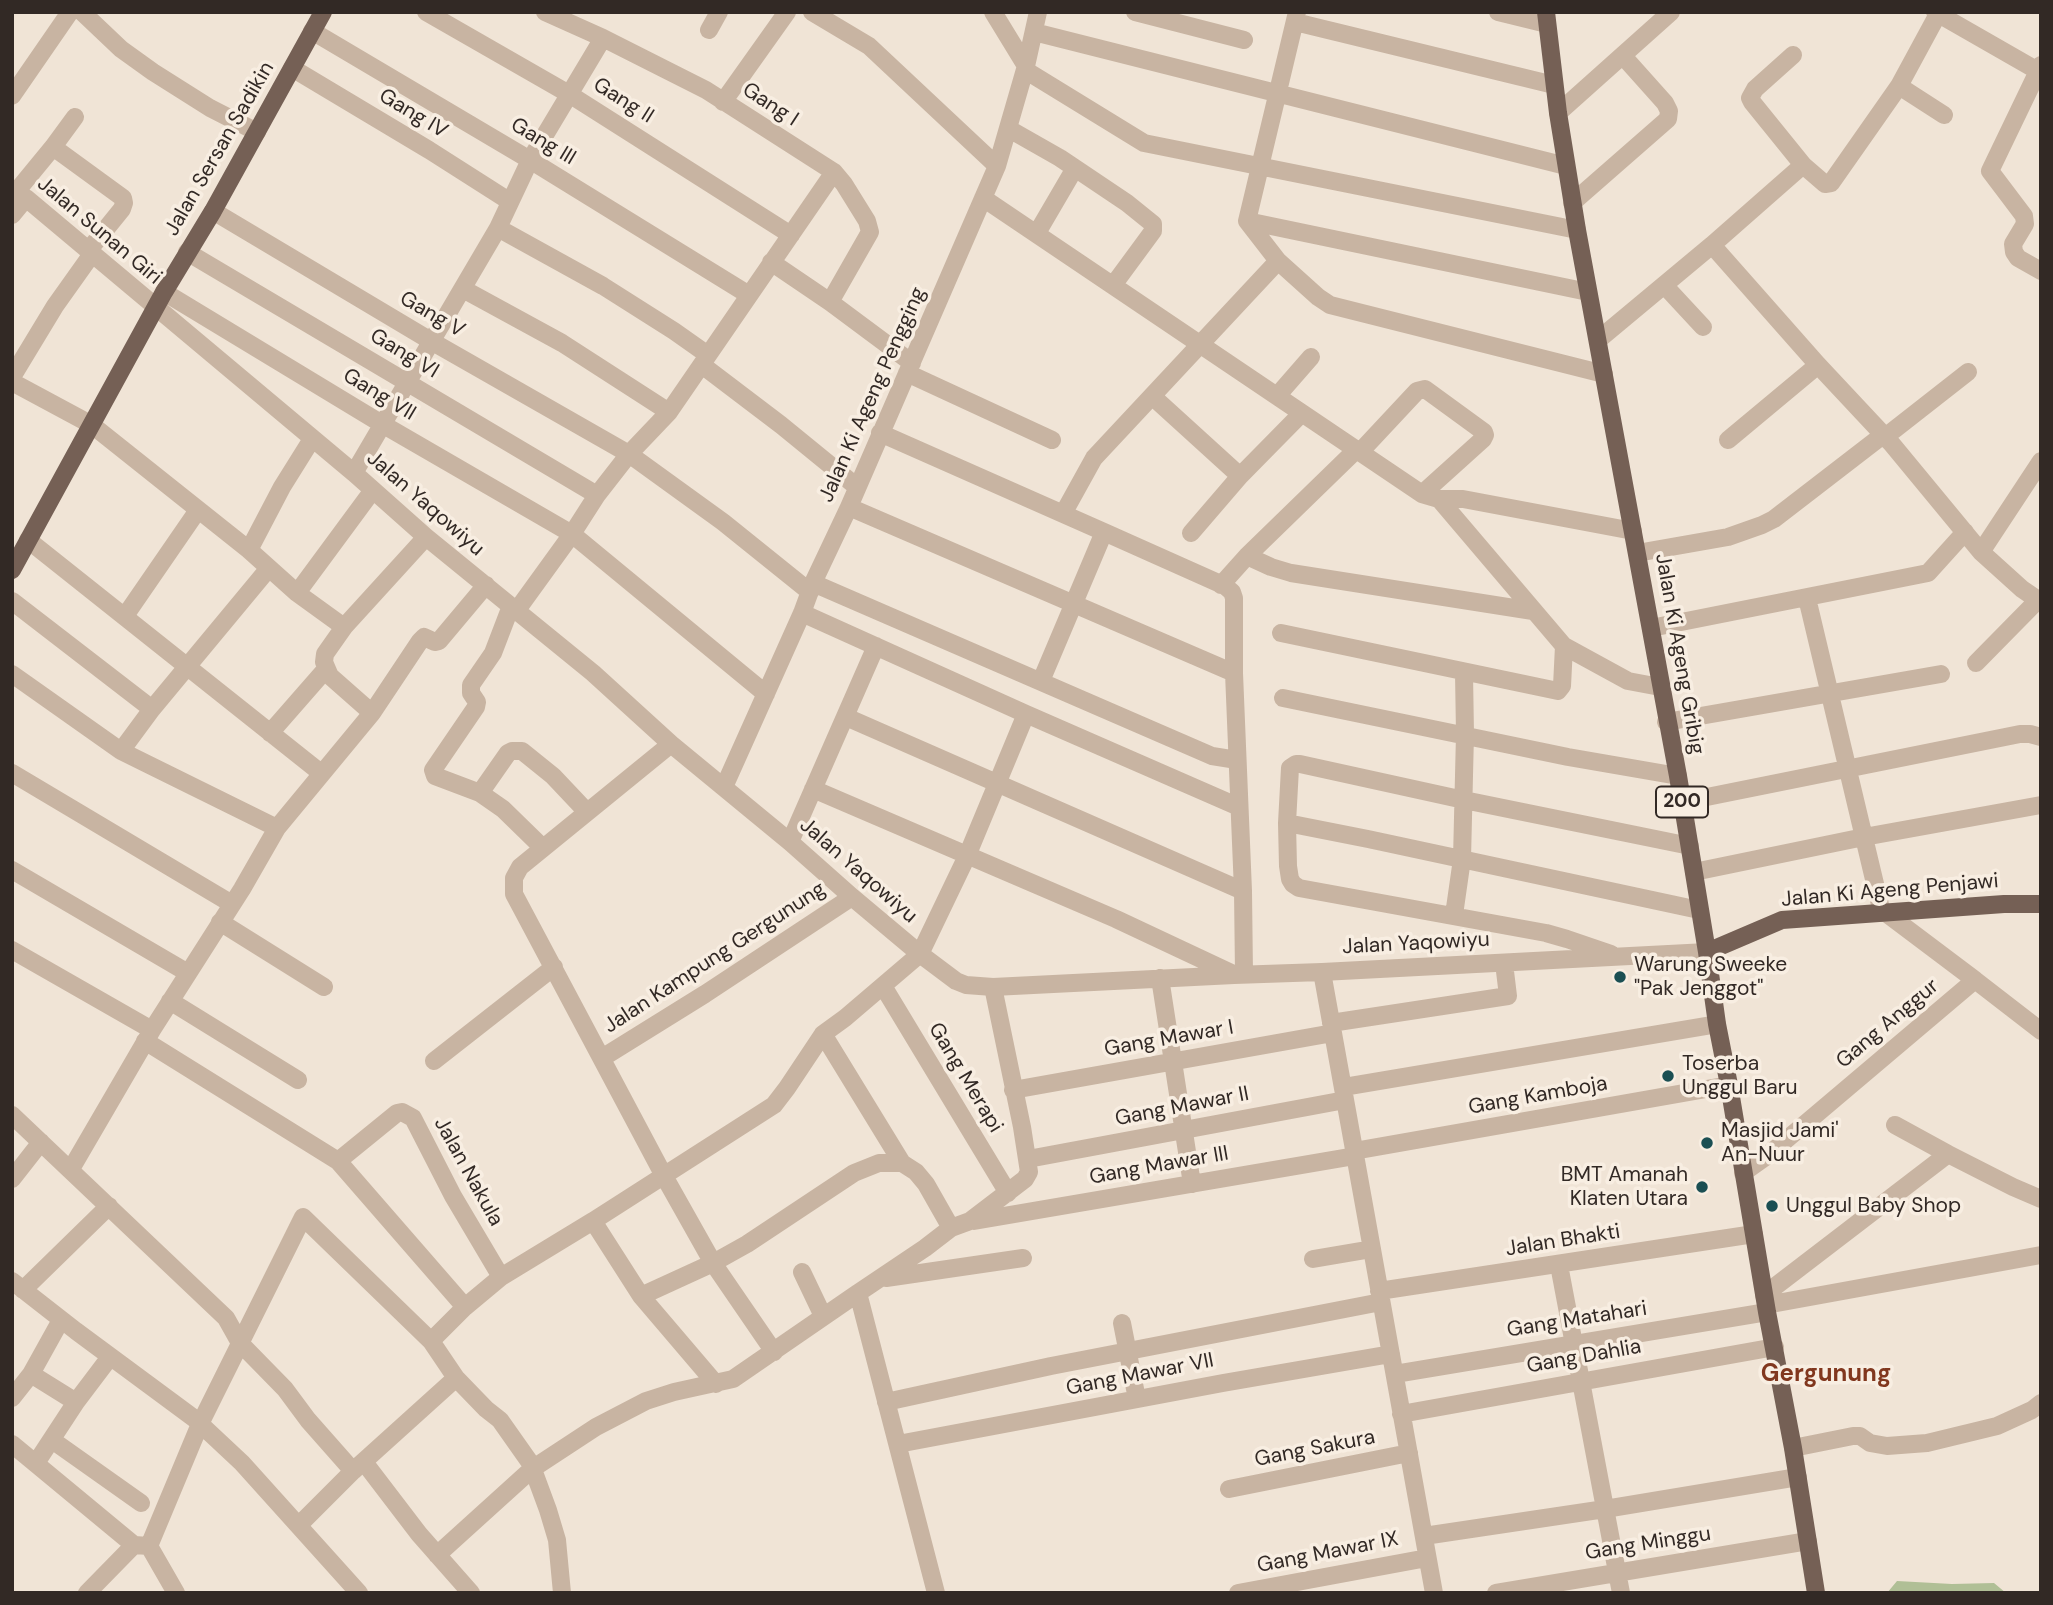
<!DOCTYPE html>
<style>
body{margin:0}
#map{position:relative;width:2053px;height:1605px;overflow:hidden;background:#f0e4d6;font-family:"DM Sans",sans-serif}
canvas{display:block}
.frame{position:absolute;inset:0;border:14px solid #322925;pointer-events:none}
</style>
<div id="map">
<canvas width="2053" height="1605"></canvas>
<div class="frame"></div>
</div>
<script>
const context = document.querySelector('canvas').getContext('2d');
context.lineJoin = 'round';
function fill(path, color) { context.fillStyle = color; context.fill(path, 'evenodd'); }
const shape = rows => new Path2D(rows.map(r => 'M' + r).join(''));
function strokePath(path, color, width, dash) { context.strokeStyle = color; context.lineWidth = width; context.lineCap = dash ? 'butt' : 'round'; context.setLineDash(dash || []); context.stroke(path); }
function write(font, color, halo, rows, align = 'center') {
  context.font = font + ' "DM Sans",sans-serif'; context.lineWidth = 7; context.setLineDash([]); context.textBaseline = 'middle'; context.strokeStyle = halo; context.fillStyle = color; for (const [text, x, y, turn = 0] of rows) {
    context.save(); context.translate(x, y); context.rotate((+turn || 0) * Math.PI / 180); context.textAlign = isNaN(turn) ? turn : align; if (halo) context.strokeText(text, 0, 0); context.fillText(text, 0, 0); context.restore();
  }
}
const green = shape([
 [1897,1581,1952,1584,1994,1583,2006,1593,1887,1593]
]);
const minor = shape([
 [82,12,121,49,153,72,210,108,257,132],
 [426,12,569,94,791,235],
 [545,12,603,38,706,90,834,172,844,184,867,221,870,232,830,302],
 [812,12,869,46,997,166],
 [993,12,1026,66],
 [1135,12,1244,40],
 [1498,12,1547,24],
 [1935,12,2038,71],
 [1938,14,1899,86,1944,115],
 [1295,22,1554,85],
 [709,30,719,12],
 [312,31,530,160,749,295],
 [1034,32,1566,166],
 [2041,65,1990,171,2024,216,2025,224,2013,244,2014,252,2018,258,2041,271],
 [292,68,429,150,509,201],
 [1025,70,1144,143,1577,230],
 [12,96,70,12],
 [723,102,787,12],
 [1558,113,1671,12],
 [1009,129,1060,158,1127,203,1153,224,1153,231,1114,284],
 [53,147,123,198,124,203,122,209,88,251],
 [1803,165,1825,184,1831,183,1899,86],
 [12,189,26,198,354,473,426,537,593,673,671,744,790,842,852,897,920,954,956,981,966,985,993,987,1234,975,1322,972,1707,952],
 [16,192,53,147,75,117],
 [983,198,1422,494,1439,499,1564,646,1628,681,1660,687],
 [1572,203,1668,119,1669,111,1665,103,1623,56],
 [213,211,431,341,629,454,723,522,810,592],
 [12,215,26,198],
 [1247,221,1278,261,1318,297,1330,305,1604,374],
 [1247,221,1588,292],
 [1247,221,1297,12],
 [498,228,603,286,674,331,708,355],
 [1037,233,1075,168],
 [1712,245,1818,365,1891,443,1981,552,2022,589,2041,602],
 [187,252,597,495],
 [771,262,830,302,912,363],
 [1664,285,1703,327],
 [463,289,562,343,669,412],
 [164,292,382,424,572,534,766,694],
 [1598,340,1712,245,1803,165,1752,102,1750,98,1755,89,1793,55],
 [702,365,781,425,857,487],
 [907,373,1052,440],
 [12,377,55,306,92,254],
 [12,382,92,425,249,550,297,593,344,627],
 [1152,396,1240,476],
 [1277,396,1311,357],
 [880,433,1104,532,1225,586,1232,592,1234,598,1234,673,1243,891,1244,974],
 [1885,437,1968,372],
 [1728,440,1818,365],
 [1360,452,1417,391,1425,389,1484,432,1485,435,1483,439,1422,494],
 [354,473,498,228,530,160,603,38],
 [1439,499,1463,499,1633,531],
 [849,507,1234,673],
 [1063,514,1094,458,1278,261],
 [1191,533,1240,476,1302,413],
 [28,540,321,773],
 [249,550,282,487,312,439],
 [1981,552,2041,461],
 [1637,553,1728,537,1762,525,1774,519,1883,435],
 [1247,556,1271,567,1291,573,1533,611],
 [813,583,1212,756,1237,760],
 [1221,585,1247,556,1356,450],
 [297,593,373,490],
 [1807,598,1882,913],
 [12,601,152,709,121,751,12,674],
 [517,610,572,534,597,495,629,454,669,412,834,172],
 [802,613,1026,714,1239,807],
 [125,616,198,510],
 [1651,628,1928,573,1965,532],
 [1281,633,1558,691,1562,686,1564,646],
 [1976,663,2038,600],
 [1041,681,1104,532],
 [1283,698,1568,757,1678,776],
 [152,709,269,568],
 [372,713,420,641,424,637,435,642,439,641,486,585],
 [846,717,1243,891],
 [1666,722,1941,674],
 [270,733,326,669],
 [671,744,520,867,514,878,514,894,664,1176,713,1263,774,1352],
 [121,751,277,828],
 [12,773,232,904],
 [724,787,802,613,813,583,849,507,997,166,1026,66,1038,12],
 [813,789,1116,919,1231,973],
 [480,793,435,776,433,770,476,707,477,702,471,693,471,685,493,653,511,606],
 [1682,802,2020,734,2030,734,2041,737],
 [1287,823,1368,839,1699,910],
 [790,842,876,646],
 [543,848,503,809,480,793,508,753,512,751,522,751,553,776,587,812],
 [12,870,188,973],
 [1694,872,1864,837,2041,805],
 [1454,915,1462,859,1465,734,1464,673],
 [220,922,324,987],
 [12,950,152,1030],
 [1611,954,1567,939,1546,933,1299,888,1293,884,1290,879,1288,866,1287,823,1290,768,1296,764,1300,764,1464,800,1690,846],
 [1322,972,1434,1593],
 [1160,978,1192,1184],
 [1975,980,2041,1031],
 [883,986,1008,1193],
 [170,1001,298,1080],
 [1331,1023,1508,996,1504,963],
 [823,1034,902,1163],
 [145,1041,338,1161],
 [602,1058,705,994,852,897],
 [434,1061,554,967],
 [1343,1087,1717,1024],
 [1013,1090,1333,1033],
 [12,1115,226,1318,240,1343,285,1389,308,1420,353,1471],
 [1895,1125,1948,1154],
 [1354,1151,1729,1085],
 [1028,1159,1345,1100],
 [71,1169,152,1030,242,889,277,828,372,713,330,676,324,662,325,654,344,627,426,537],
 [1743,1173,1767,1156,1975,980,1886,913],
 [12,1179,41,1142],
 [593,1221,641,1296,716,1384],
 [974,1221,1355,1156],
 [1313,1259,1372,1249],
 [1559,1265,1621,1593],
 [802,1272,823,1316],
 [886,1278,1023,1258],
 [12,1281,76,1331,195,1419,242,1463,359,1593],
 [23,1290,109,1206],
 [1379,1291,1754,1234],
 [858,1293,925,1248,951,1228,970,1221,1025,1179,1029,1172,1022,1127,993,987],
 [1764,1295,1948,1154,2013,1187,2041,1199],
 [641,1296,713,1263,747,1244,854,1173,879,1163,902,1163,916,1172,926,1184,951,1228],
 [1766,1305,2041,1255],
 [465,1307,338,1161,397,1113,402,1112,413,1118,453,1196,501,1277],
 [1122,1323,1137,1399],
 [31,1374,76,1402],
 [1395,1374,1767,1312],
 [456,1378,486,1409,500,1420,531,1464,548,1510,557,1540,562,1593],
 [12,1398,31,1374,61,1320],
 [886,1402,1051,1366,1381,1302],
 [1401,1414,1775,1347],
 [52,1440,141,1503],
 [12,1444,134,1545,149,1546],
 [898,1444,1223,1383,1391,1354],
 [1793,1448,1853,1436,1860,1436,1870,1443,1887,1446,1927,1443,1997,1426,2032,1410,2041,1403],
 [364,1462,419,1534,471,1593],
 [36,1463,76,1402,110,1357],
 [1229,1489,1409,1453],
 [299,1525,353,1471,456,1378,431,1341,465,1307,501,1277,593,1221,774,1105,787,1088,823,1034,845,1018,920,954,967,856,1026,714],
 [1424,1536,1605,1509,1798,1477],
 [149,1546,200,1424,303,1217,431,1341],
 [149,1546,176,1593],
 [437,1555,532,1469,596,1427,646,1401,674,1392,733,1379,858,1293,936,1593],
 [87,1593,134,1545],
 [1238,1593,1427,1558],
 [1496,1593,1808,1541]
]);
const major = shape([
 [1546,12,1558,113,1577,230,1678,776,1707,952,1717,1024,1729,1085,1767,1312,1793,1448,1816,1593],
 [12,570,164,292,213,211,323,12],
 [1707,952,1782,920,2004,904,2041,904]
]);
const markers = [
 [1620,977,7,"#1b4f53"],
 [1668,1076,7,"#1b4f53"],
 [1707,1143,7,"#1b4f53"],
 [1702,1187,7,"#1b4f53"],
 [1772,1206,7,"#1b4f53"]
];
const shields = [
 [1682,802,52]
];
const shieldNames = [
 ["200",1682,802]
];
const streetNames = [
 ["Gang II",623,101,32],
 ["Gang I",770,105,33],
 ["Gang IV",413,114,31],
 ["Gang III",543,142,31],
 ["Jalan Sersan Sadikin",220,149,-60],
 ["Jalan Sunan Giri",99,231,40],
 ["Gang V",432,315,30],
 ["Gang VI",404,354,31],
 ["Gang VII",379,395,31],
 ["Jalan Ki Ageng Pengging",873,395,-66],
 ["Jalan Yaqowiyu",425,504,41],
 ["Jalan Ki Ageng Gribig",1679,654,80],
 ["Jalan Yaqowiyu",858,871,41],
 ["Jalan Ki Ageng Penjawi",1890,891,-5],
 ["Jalan Yaqowiyu",1416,944,-3],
 ["Jalan Kampung Gergunung",715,958,-33],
 ["Gang Anggur",1888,1024,-40],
 ["Gang Mawar I",1169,1039,-10],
 ["Gang Merapi",965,1078,59],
 ["Gang Kamboja",1538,1096,-10],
 ["Gang Mawar II",1182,1107,-11],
 ["Gang Mawar III",1159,1166,-10],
 ["Jalan Nakula",468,1172,61],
 ["Jalan Bhakti",1563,1241,-9],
 ["Gang Matahari",1577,1320,-9],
 ["Gang Dahlia",1584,1357,-10],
 ["Gang Mawar VII",1140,1375,-11],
 ["Gang Sakura",1315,1449,-11],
 ["Gang Minggu",1648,1544,-9],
 ["Gang Mawar IX",1328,1553,-11]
];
const poiNames = [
 ["Warung Sweeke",1634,965],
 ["\"Pak Jenggot\"",1634,989],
 ["Toserba",1682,1064],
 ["Unggul Baru",1682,1088],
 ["Masjid Jami'",1721,1131],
 ["An-Nuur",1721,1155],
 ["BMT Amanah",1688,1175,"right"],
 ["Klaten Utara",1688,1199,"right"],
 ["Unggul Baby Shop",1786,1206]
];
const quarterNames = [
 ["Gergunung",1826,1375]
];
fill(green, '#b0bf96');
strokePath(minor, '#c8b4a2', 18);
strokePath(major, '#756055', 18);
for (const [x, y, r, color] of markers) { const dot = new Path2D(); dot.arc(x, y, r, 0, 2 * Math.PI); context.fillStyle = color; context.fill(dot); strokePath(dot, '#f8eee2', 2.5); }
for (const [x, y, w] of shields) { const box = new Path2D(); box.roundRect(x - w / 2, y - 15.5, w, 31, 5); context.fillStyle = '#f8eee2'; context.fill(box); strokePath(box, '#322925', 2); }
write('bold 19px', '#322925', null, shieldNames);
write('21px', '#322925', '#f8eee2', streetNames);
write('21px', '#322925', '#f8eee2', poiNames, 'left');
write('bold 24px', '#81371e', '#f8eee2', quarterNames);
</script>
